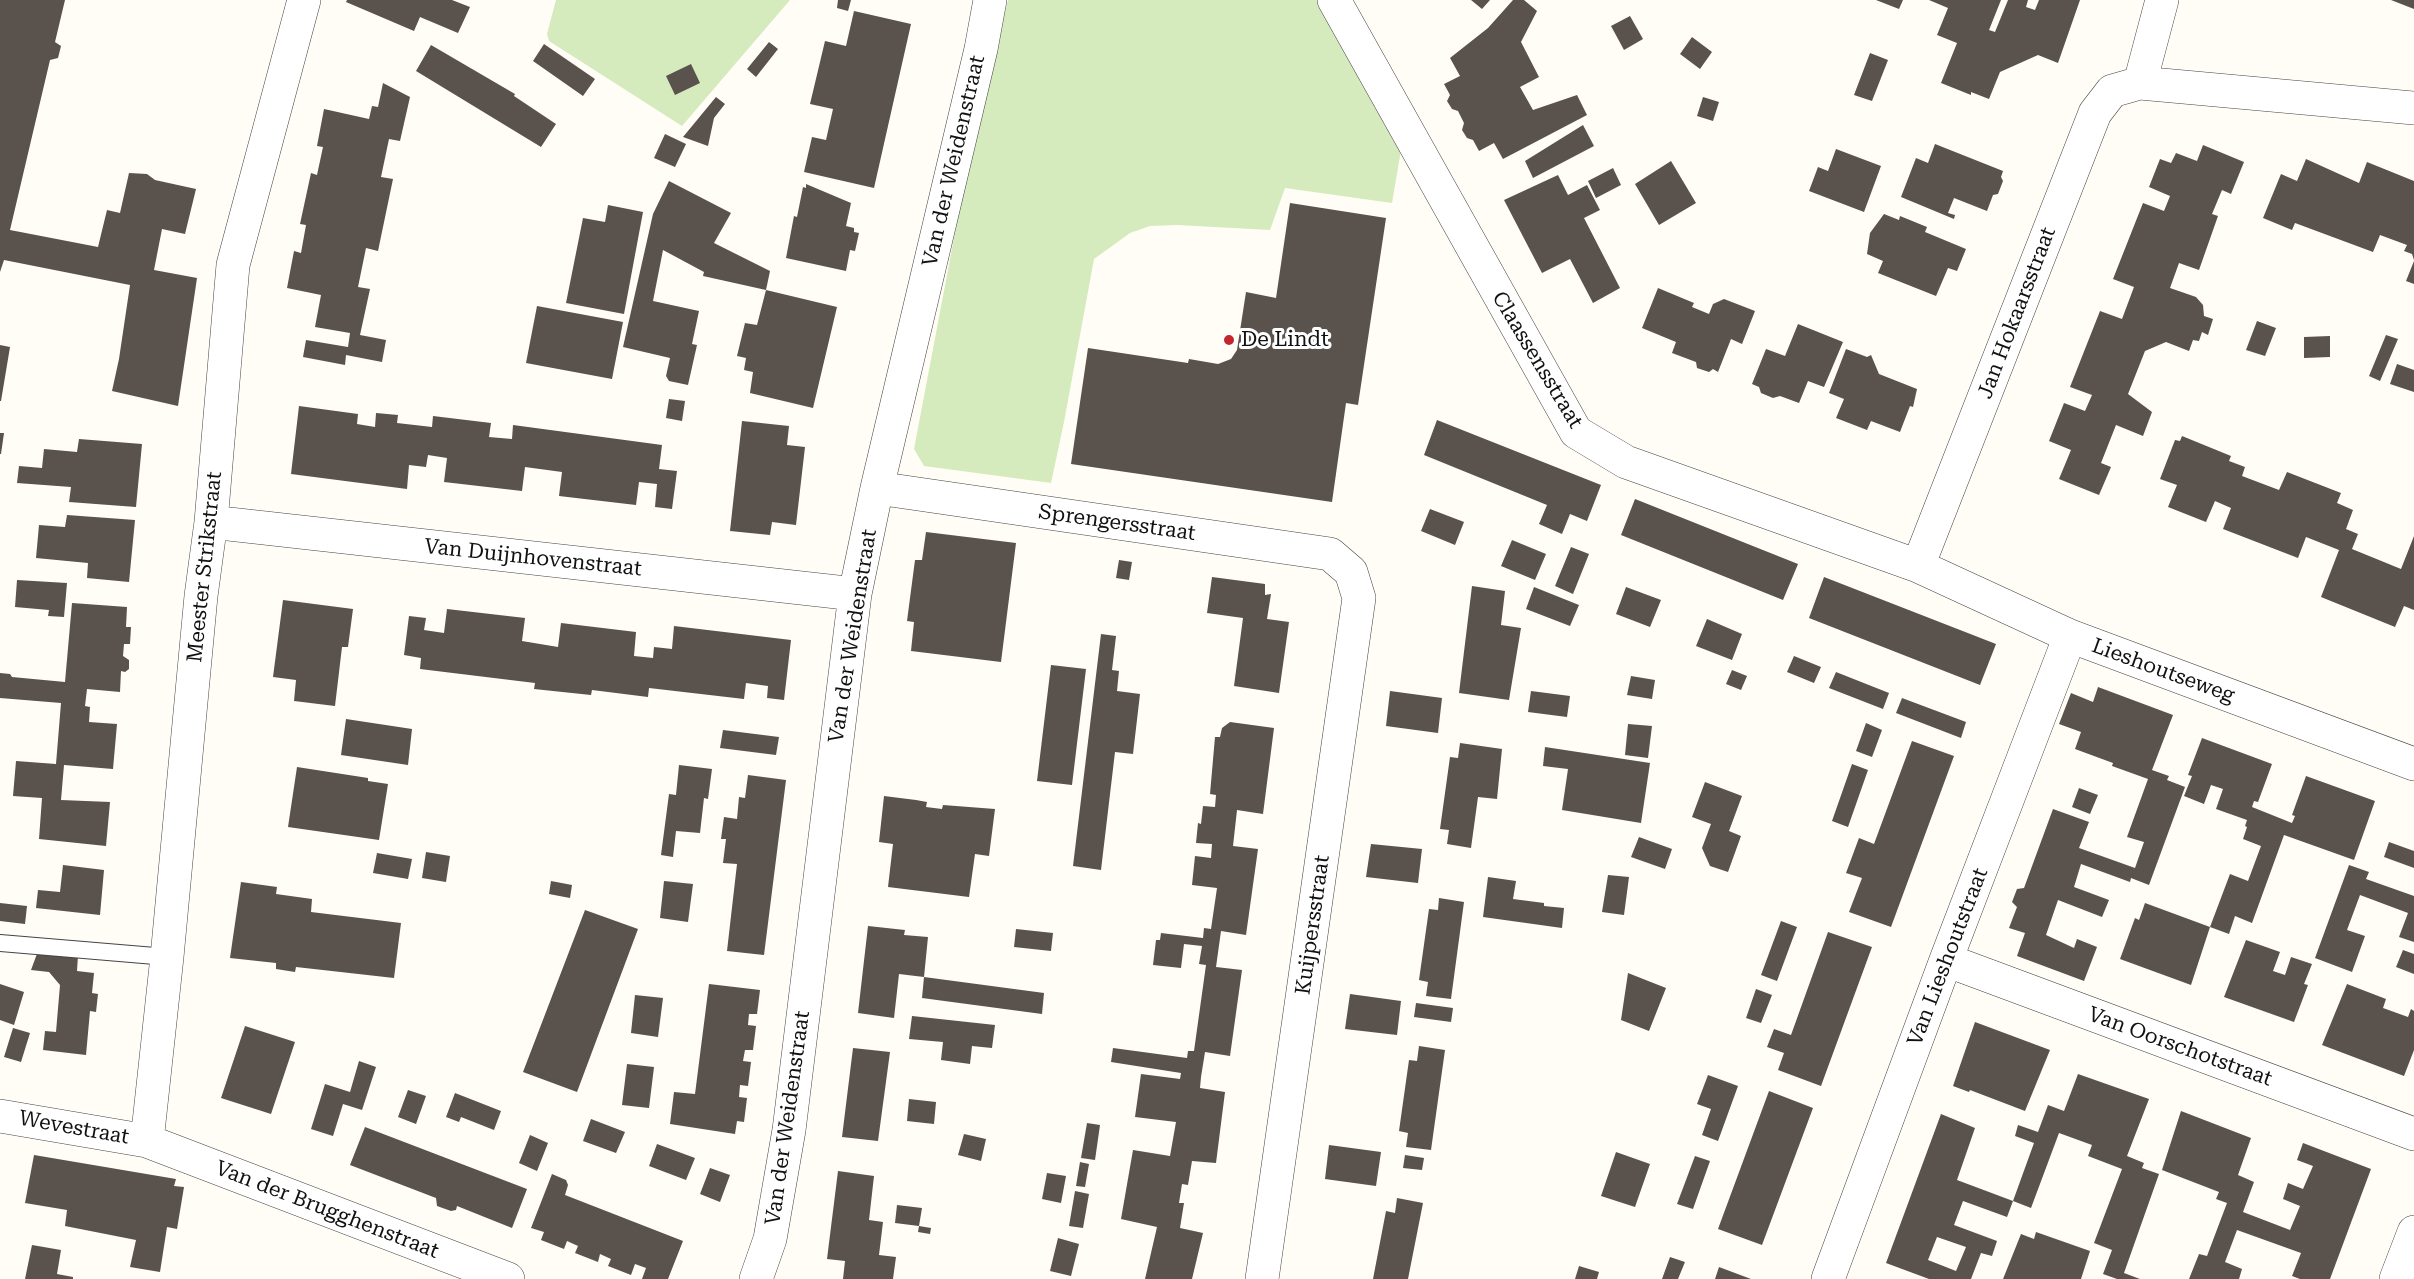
<!DOCTYPE html>
<style>
body{margin:0}
canvas{display:block;background:#fffdf5}
</style>
<canvas width="2414" height="1279"></canvas>
<script>
const context = document.querySelector('canvas').getContext('2d');
context.lineJoin = 'round';
function fill(path, color) { context.fillStyle = color; context.fill(path, 'evenodd'); }
const shape = rows => new Path2D(rows.map(r => 'M' + r).join(''));
function strokePath(path, color, width, dash) { context.strokeStyle = color; context.lineWidth = width; context.lineCap = dash ? 'butt' : 'round'; context.setLineDash(dash || []); context.stroke(path); }
function write(font, color, halo, rows, align = 'center') {
  context.font = font + ' "Roboto Serif",serif'; context.lineWidth = 6; context.setLineDash([]); context.textBaseline = 'middle'; context.strokeStyle = halo; context.fillStyle = color; for (const [text, x, y, turn = 0] of rows) {
    context.save(); context.translate(x, y); context.rotate((+turn || 0) * Math.PI / 180); context.textAlign = isNaN(turn) ? turn : align; if (halo) context.strokeText(text, 0, 0); context.fillText(text, 0, 0); context.restore();
  }
}
const green = shape([
 [556,0,790,0,682,126,549,41,547,34],
 [1008,0,1320,0,1401,150,1392,203,1285,188,1270,230,1177,225,1150,226,1130,233,1094,259,1064,422,1051,483,924,466,914,449,973,138]
]);
const building = shape([
 [0,0,65,0,55,42,61,46,58,58,50,60,10,230,98,247,107,210,120,213,129,173,147,174,155,180,196,189,185,234,162,229,154,270,197,278,178,406,112,391,119,359,130,285,4,260,0,272],
 [347,0,452,0,470,7,458,33,420,17,414,31,346,2],
 [838,0,851,0,848,11,837,8],
 [1471,0,1490,0,1482,9],
 [1513,0,1524,0,1537,11,1521,42,1539,77,1520,87,1533,110,1577,95,1587,115,1503,159,1494,143,1479,151,1473,140,1467,138,1462,130,1464,123,1458,111,1452,109,1447,101,1450,95,1444,84,1460,76,1450,58,1488,28],
 [1876,0,1903,0,1899,9],
 [1929,0,2001,0,1989,30,1995,32,2008,0,2028,0,2026,7,2035,10,2039,0,2080,0,2058,63,2038,55,2000,72,1989,99,1971,92,1971,95,1941,83,1957,43,1937,35,1948,8],
 [2391,0,2414,0,2414,9],
 [854,11,911,24,874,188,804,172,812,137,826,140,833,109,810,104,825,41,846,46],
 [1630,16,1643,39,1624,50,1611,26],
 [1692,37,1712,52,1700,69,1680,54],
 [769,42,778,49,756,77,747,69],
 [544,44,595,79,583,96,533,61],
 [431,45,515,94,514,96,556,124,541,147,416,71],
 [1870,53,1888,60,1872,101,1854,95],
 [691,64,700,83,675,95,666,76],
 [383,83,410,97,400,141,389,139,381,177,393,179,378,251,366,248,358,287,370,289,360,335,386,340,382,362,346,355,345,365,303,357,306,340,348,347,350,333,315,327,321,295,287,288,294,251,301,253,306,225,300,224,311,173,317,175,323,147,317,146,324,109,369,119,372,106,378,107],
 [716,97,725,104,714,118,708,146,683,137],
 [1703,97,1719,102,1713,121,1697,116],
 [1583,125,1594,146,1533,178,1525,161],
 [665,134,686,144,675,167,654,158],
 [1935,144,2003,171,2001,177,2003,181,1998,194,1993,195,1987,211,1954,198,1948,213,1955,215,1954,219,1901,197,1916,158,1928,163],
 [2203,145,2244,162,2231,194,2222,190,2212,214,2218,216,2199,270,2179,263,2170,288,2196,297,2203,305,2204,316,2213,319,2208,335,2202,332,2199,341,2193,340,2189,351,2166,342,2145,351,2128,394,2152,412,2143,436,2116,425,2101,463,2111,467,2099,495,2059,479,2071,450,2049,441,2064,403,2085,411,2092,395,2070,387,2100,311,2122,319,2134,287,2113,279,2143,203,2164,211,2170,196,2149,187,2160,159,2171,163,2176,153,2197,161],
 [1836,149,1881,166,1864,212,1809,191,1818,167,1828,171],
 [2306,159,2359,183,2367,162,2414,181,2414,260,2412,254,2404,251,2407,245,2380,235,2373,252,2295,223,2292,230,2263,218,2281,174,2297,181],
 [1671,161,1696,203,1659,225,1635,184],
 [1613,168,1621,185,1596,198,1588,181],
 [1558,175,1568,195,1587,185,1600,210,1584,218,1620,288,1593,303,1570,259,1542,273,1504,200],
 [669,181,731,213,714,243,770,271,766,290,703,276,704,272,663,250,653,301,699,311,692,344,697,345,688,385,669,381,666,376,670,358,623,347,653,214],
 [806,184,851,203,846,226,854,228,854,232,859,233,855,251,850,250,846,271,786,258,794,216,797,217,803,187,806,188],
 [1290,203,1386,218,1358,405,1346,403,1332,502,1071,464,1088,348,1188,363,1189,359,1218,364,1231,359,1237,350,1246,292,1276,298],
 [608,205,643,212,624,314,566,303,583,218,605,222],
 [1884,214,1899,220,1900,216,1927,227,1925,232,1966,249,1957,271,1948,268,1936,296,1878,273,1883,261,1867,254,1870,233],
 [2414,261,2414,284,2406,281],
 [1658,288,1694,303,1692,307,1709,314,1713,304,1724,299,1755,311,1742,344,1731,339,1718,372,1713,369,1709,372,1697,368,1696,362,1672,353,1676,342,1642,328],
 [766,290,837,307,813,408,750,393,753,372,744,370,746,358,737,356,745,323,757,325],
 [537,306,623,322,612,379,526,363],
 [2257,321,2276,328,2265,356,2246,350],
 [1798,324,1843,342,1824,387,1808,381,1799,403,1780,396,1773,398,1761,393,1759,387,1752,384,1766,349,1785,356],
 [2386,335,2398,339,2380,381,2369,376],
 [2330,336,2330,357,2304,358,2304,337],
 [0,345,10,347,1,401,0,401],
 [1846,349,1867,357,1871,355,1879,374,1917,389,1913,407,1910,406,1900,432,1871,421,1867,430,1836,418,1844,399,1829,393],
 [2397,364,2414,370,2414,392,2390,384],
 [669,399,685,401,682,421,666,418],
 [299,406,358,414,357,424,375,427,376,413,398,415,397,423,432,427,433,416,491,423,489,437,512,439,513,425,662,445,659,469,677,471,672,509,655,507,657,484,639,482,636,505,559,496,562,472,525,467,522,491,444,482,447,458,428,455,426,467,409,465,407,489,291,474],
 [1437,420,1601,485,1587,521,1570,514,1562,534,1539,524,1547,505,1424,455],
 [742,421,789,426,787,445,805,447,796,525,772,522,770,535,730,531],
 [0,433,4,433,1,454,0,454],
 [2182,436,2231,456,2229,461,2245,467,2242,476,2279,490,2287,472,2341,493,2337,503,2353,510,2346,529,2358,534,2352,549,2401,569,2414,536,2414,610,2404,606,2395,627,2321,597,2339,550,2306,537,2298,558,2223,529,2231,508,2215,501,2206,522,2168,507,2177,485,2160,479,2175,440,2180,441],
 [79,439,142,444,136,507,69,502,71,487,17,483,19,466,42,468,44,449,77,452],
 [1635,499,1798,564,1783,600,1621,535],
 [1430,509,1464,522,1455,545,1421,531],
 [67,515,135,520,129,582,87,578,88,563,36,558,39,525,65,527],
 [926,532,1016,543,1001,662,911,651,914,622,907,621,915,560,922,560],
 [1512,540,1546,554,1535,580,1501,566],
 [1571,547,1589,554,1573,594,1555,586],
 [1119,560,1132,562,1129,580,1116,578],
 [1212,577,1265,584,1265,595,1271,594,1267,619,1289,622,1279,693,1234,686,1243,618,1207,613],
 [1824,577,1996,644,1980,685,1809,618],
 [17,580,67,583,64,617,48,616,49,610,15,607],
 [1472,586,1505,591,1501,625,1521,628,1509,700,1459,693],
 [1534,587,1579,605,1570,626,1526,609],
 [1626,587,1661,600,1650,627,1616,614],
 [283,600,353,609,348,647,342,647,335,706,294,701,296,680,273,677],
 [72,603,127,607,126,627,131,627,130,644,124,644,123,656,129,660,129,669,125,672,121,671,120,692,87,689,85,706,90,707,89,722,117,724,113,769,64,765,61,800,110,802,106,846,39,839,42,798,13,796,16,761,56,764,61,703,0,698,0,673,10,674,12,677,65,682],
 [447,609,525,618,522,641,558,647,561,623,636,632,634,656,653,658,654,647,672,649,674,626,791,640,784,700,767,698,768,686,746,683,744,699,649,688,648,697,592,690,591,695,534,689,535,683,420,669,421,658,404,655,409,616,426,618,424,630,444,633],
 [1707,619,1742,634,1732,660,1696,646],
 [1101,634,1116,636,1112,670,1119,671,1117,691,1140,694,1133,754,1115,752,1101,870,1073,866],
 [1794,656,1821,667,1814,683,1787,672],
 [1051,665,1086,669,1072,785,1037,781],
 [1732,670,1747,676,1741,690,1726,684],
 [1836,672,1889,693,1883,709,1829,688],
 [1631,676,1655,680,1652,699,1627,695],
 [2098,687,2173,715,2152,770,2169,776,2167,780,2185,787,2149,885,2131,878,2130,882,2081,864,2074,887,2109,900,2102,917,2058,900,2046,935,2074,948,2077,939,2097,947,2084,981,2017,956,2025,933,2009,928,2017,907,2012,902,2017,889,2024,888,2053,809,2089,822,2079,848,2135,868,2144,842,2127,837,2148,779,2112,766,2113,763,2075,749,2081,732,2059,724,2071,693,2093,702],
 [1390,691,1442,698,1438,733,1386,726],
 [1531,691,1570,696,1567,717,1528,712],
 [1902,698,1966,722,1961,738,1896,713],
 [346,719,412,729,408,765,341,755],
 [1230,722,1274,728,1263,814,1237,810,1233,846,1258,849,1246,935,1221,931,1216,967,1242,970,1230,1056,1205,1052,1201,1077,1200,1088,1225,1092,1216,1163,1192,1161,1188,1185,1182,1184,1179,1203,1184,1203,1180,1228,1203,1233,1192,1279,1145,1279,1157,1227,1121,1219,1133,1150,1170,1156,1176,1122,1135,1117,1141,1074,1180,1079,1181,1073,1111,1062,1113,1048,1187,1058,1188,1051,1194,1051,1206,965,1199,964,1202,946,1184,944,1181,968,1153,965,1156,940,1160,940,1161,933,1203,938,1204,928,1211,929,1217,888,1192,885,1195,856,1211,858,1212,844,1196,843,1198,823,1201,824,1203,806,1215,807,1216,795,1210,794,1215,737,1220,737,1222,728],
 [1866,723,1882,730,1872,757,1856,751],
 [1628,724,1652,726,1648,758,1625,755],
 [723,730,779,737,776,755,720,748],
 [2202,738,2272,764,2258,802,2254,801,2252,807,2292,823,2295,816,2292,815,2306,776,2375,801,2354,860,2284,835,2252,923,2235,916,2229,934,2210,927,2191,985,2120,959,2135,918,2139,920,2145,903,2210,927,2230,874,2248,881,2261,846,2243,839,2247,827,2245,826,2247,820,2216,809,2223,789,2211,785,2204,804,2184,796,2192,776,2188,775],
 [1912,741,1954,756,1891,927,1849,912,1862,878,1846,873,1859,838,1874,844],
 [1460,743,1502,749,1497,799,1478,797,1471,848,1447,844,1449,830,1440,829,1450,757,1458,758],
 [1545,747,1650,763,1641,823,1562,810,1568,769,1543,766],
 [1852,764,1868,770,1848,827,1832,821],
 [679,765,712,769,708,799,704,798,700,833,676,831,673,857,661,855,669,794,676,795],
 [297,767,368,778,368,781,388,784,379,840,288,827],
 [748,775,786,780,764,955,727,951,737,864,723,863,726,839,721,839,724,817,737,819,739,797,745,798],
 [1705,782,1742,796,1729,831,1741,836,1728,872,1710,866,1702,848,1711,824,1692,817],
 [2079,788,2098,795,2090,814,2072,807],
 [884,796,916,800,927,802,926,807,942,809,943,805,995,809,989,856,975,854,969,897,888,887,893,844,879,842],
 [1639,837,1672,849,1665,869,1631,857],
 [2389,842,2414,851,2414,868,2384,857],
 [1371,844,1422,849,1418,883,1366,877],
 [426,852,450,856,446,882,422,878],
 [377,853,412,859,408,879,373,873],
 [63,865,104,870,100,915,36,908,38,890,60,892],
 [2349,865,2369,872,2366,879,2414,896,2414,942,2399,937,2408,913,2360,895,2347,930,2365,936,2352,972,2315,958],
 [1608,875,1629,877,1624,915,1602,912],
 [1488,877,1516,881,1513,899,1544,903,1544,906,1564,908,1562,928,1483,917],
 [551,881,572,885,570,898,549,894],
 [664,881,693,884,688,922,660,918],
 [241,882,277,887,276,894,312,899,311,912,401,923,394,978,296,967,295,972,276,969,276,963,230,958],
 [1439,898,1464,902,1451,999,1426,996,1428,982,1419,980,1429,909,1438,910],
 [0,903,27,906,25,924,0,921],
 [585,910,638,929,577,1092,523,1072],
 [1781,921,1797,927,1777,981,1761,975],
 [868,926,905,930,904,935,928,937,924,977,899,974,894,1018,858,1013],
 [1016,929,1053,933,1051,951,1014,947],
 [1828,932,1872,947,1821,1086,1778,1070,1784,1053,1767,1047,1774,1029,1791,1035],
 [2246,940,2280,952,2273,971,2285,975,2291,957,2312,964,2304,984,2308,985,2294,1022,2224,997],
 [2403,950,2414,954,2414,974,2396,967],
 [38,951,78,955,77,971,94,973,92,993,98,994,96,1012,90,1011,86,1055,43,1050,45,1031,56,1032,60,985,49,972,31,970],
 [1628,973,1666,988,1649,1031,1621,1020],
 [924,977,1044,993,1042,1014,922,998],
 [0,984,24,992,14,1025,0,1020],
 [709,984,760,990,757,1014,749,1014,748,1025,756,1026,753,1050,745,1050,743,1061,751,1062,748,1086,740,1085,739,1097,747,1098,744,1122,737,1121,735,1134,670,1124,674,1092,695,1094],
 [2347,984,2386,999,2383,1008,2408,1017,2411,1009,2414,1011,2414,1050,2404,1076,2322,1045],
 [1756,989,1772,995,1761,1023,1746,1018],
 [1350,994,1401,1001,1397,1035,1345,1029],
 [635,995,663,998,658,1037,631,1033],
 [1416,1003,1453,1008,1451,1022,1414,1017],
 [912,1016,995,1025,992,1048,972,1046,970,1064,941,1060,943,1042,909,1039],
 [1975,1022,2050,1050,2025,1111,1970,1090,1969,1092,1953,1086],
 [245,1026,295,1042,271,1114,221,1098],
 [13,1028,30,1033,21,1062,4,1057],
 [1419,1046,1445,1050,1431,1150,1406,1147,1408,1133,1399,1131,1409,1060,1417,1061],
 [853,1048,890,1052,878,1141,842,1137],
 [359,1061,376,1067,362,1110,343,1104,333,1136,311,1129,325,1084,350,1092],
 [627,1064,654,1067,649,1108,622,1105],
 [2078,1074,2149,1099,2127,1156,2144,1163,2142,1168,2159,1174,2124,1273,2140,1279,2117,1279,2103,1274,2112,1250,2094,1243,2122,1169,2088,1156,2092,1145,2059,1133,2031,1208,2013,1201,2034,1143,2015,1136,2018,1125,2038,1132,2048,1105,2064,1111],
 [1708,1075,1738,1086,1718,1141,1702,1135,1711,1109,1697,1104],
 [408,1090,426,1096,416,1124,398,1117],
 [1769,1091,1813,1108,1762,1245,1718,1229],
 [455,1093,501,1111,494,1130,461,1117,459,1122,446,1117],
 [909,1099,936,1102,934,1124,907,1121],
 [2181,1111,2251,1138,2238,1175,2254,1182,2243,1212,2290,1230,2300,1206,2283,1199,2288,1183,2303,1189,2313,1166,2297,1160,2303,1143,2371,1169,2330,1279,2300,1279,2292,1276,2301,1253,2237,1230,2225,1262,2242,1269,2239,1279,2189,1279,2199,1254,2207,1256,2227,1203,2216,1199,2219,1192,2162,1170],
 [1941,1114,1975,1128,1957,1180,2013,1201,2007,1217,1963,1201,1954,1225,1997,1241,1992,1256,1981,1253,1971,1279,1929,1279,1886,1263],
 [1937,1237,1966,1247,1956,1271,1928,1260],
 [591,1119,625,1132,616,1153,583,1141],
 [1087,1123,1100,1125,1095,1160,1081,1158],
 [365,1127,527,1189,512,1228,457,1206,456,1210,451,1211,437,1206,436,1198,350,1165],
 [964,1134,986,1139,981,1161,958,1155],
 [530,1135,548,1143,537,1171,519,1163],
 [657,1144,695,1158,686,1180,649,1166],
 [1329,1145,1381,1152,1376,1186,1325,1179],
 [1616,1152,1650,1164,1635,1207,1601,1196],
 [34,1155,176,1179,174,1186,184,1187,177,1229,167,1227,160,1272,130,1267,136,1240,65,1226,67,1210,25,1203],
 [1405,1155,1424,1158,1422,1170,1403,1168],
 [1695,1156,1710,1161,1693,1209,1677,1204],
 [1080,1162,1089,1164,1085,1187,1076,1186],
 [710,1168,730,1175,720,1202,700,1194],
 [838,1171,874,1176,869,1220,883,1222,879,1255,896,1257,893,1279,843,1279,845,1261,827,1259],
 [1047,1173,1066,1176,1061,1203,1042,1199],
 [552,1174,566,1180,568,1185,565,1195,683,1241,668,1279,642,1279,646,1268,635,1264,631,1275,608,1266,611,1259,600,1254,598,1262,575,1253,578,1246,567,1241,564,1249,541,1240,544,1232,531,1228],
 [1075,1191,1089,1194,1083,1228,1069,1226],
 [1397,1198,1423,1203,1408,1279,1373,1279,1386,1211,1395,1213],
 [897,1205,922,1208,919,1226,895,1223],
 [919,1226,931,1228,930,1234,918,1232],
 [2036,1232,2090,1251,2081,1279,2003,1279,2021,1234,2034,1239],
 [1058,1238,1079,1244,1071,1276,1050,1271],
 [32,1245,61,1250,57,1274,73,1277,73,1279,25,1279],
 [1670,1257,1685,1262,1678,1279,1662,1279],
 [1579,1266,1599,1272,1597,1279,1575,1279],
 [1719,1267,1751,1279,1715,1279]
]);
const lane = shape([
 [0,943,167,957]
]);
const street = shape([
 [1334,0,1576,432,1626,462,1918,566,2070,636,2414,764],
 [2140,83,2162,0],
 [877,488,1330,554,1351,572,1359,598,1262,1279],
 [211,522,855,594],
 [1918,566,2095,113,2112,91,2140,83,2414,108],
 [1946,960,2414,1134],
 [0,1116,147,1141,508,1279],
 [147,1141,167,957,201,596,211,522,233,265,304,0],
 [756,1279,770,1239,789,1130,855,594,877,488,981,49,990,0],
 [1828,1279,1946,960,2070,636],
 [2396,1279,2414,1232]
]);
const markers = [
 [1229,340,6,"#c4262e"]
];
const streetNames = [
 ["Van der Weidenstraat",954,161,-77],
 ["Jan Hokaarsstraat",2017,313,-69],
 ["Claassensstraat",1537,360,59],
 ["Sprengersstraat",1117,523,8],
 ["Van Duijnhovenstraat",533,558,6],
 ["Meester Strikstraat",205,567,-84],
 ["Van der Weidenstraat",853,636,-81],
 ["Lieshoutseweg",2163,671,20],
 ["Kuijpersstraat",1313,925,-82],
 ["Van Lieshoutstraat",1948,957,-69],
 ["Van Oorschotstraat",2180,1047,20],
 ["Van der Weidenstraat",788,1118,-82],
 ["Wevestraat",74,1128,10],
 ["Van der Brugghenstraat",327,1210,21]
];
const poiNames = [
 ["De Lindt",1241,340]
];
fill(green, '#d5ebbd');
fill(building, '#5a524d');
strokePath(lane, '#444', 18);
strokePath(street, '#444', 34);
strokePath(lane, '#fff', 16);
strokePath(street, '#fff', 33);
for (const [x, y, r, color] of markers) { const dot = new Path2D(); dot.arc(x, y, r, 0, 2 * Math.PI); context.fillStyle = color; context.fill(dot); strokePath(dot, '#fff', 2); }
write('21px', '#111', '#fff', streetNames);
write('21px', '#111', '#fff', poiNames, 'left');
</script>
